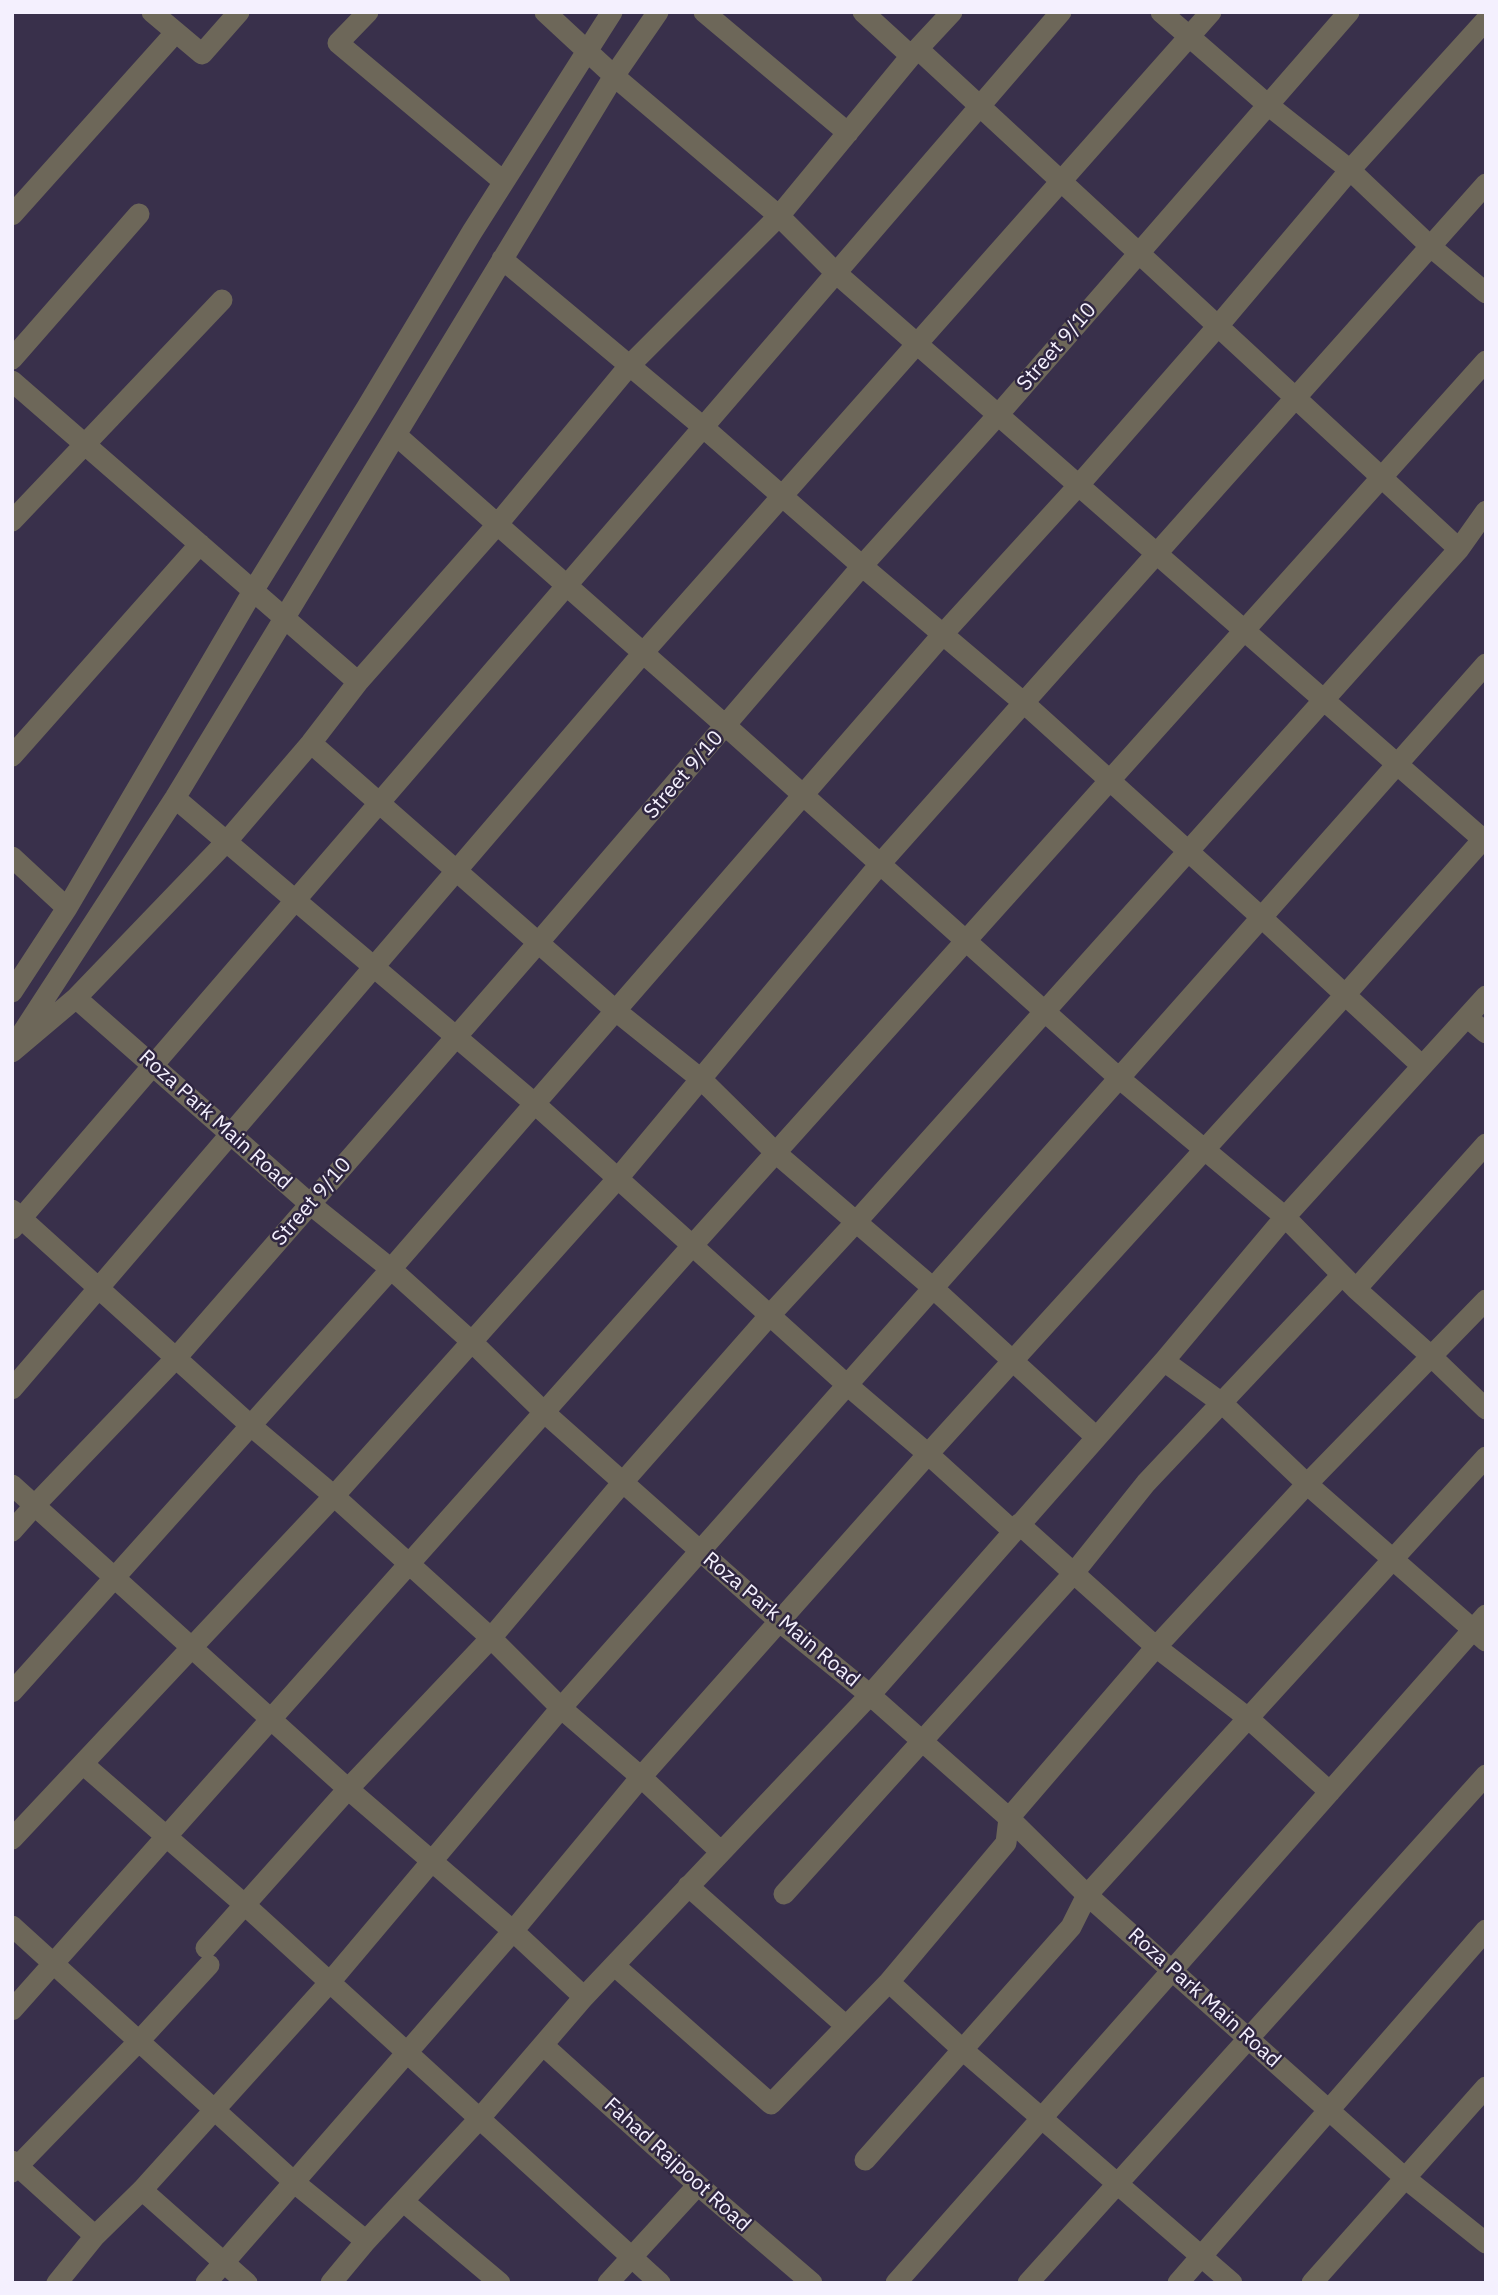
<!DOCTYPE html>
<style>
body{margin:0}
#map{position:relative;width:1498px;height:2295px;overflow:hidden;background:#39304b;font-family:"IBM Plex Sans",sans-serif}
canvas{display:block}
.frame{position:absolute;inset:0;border:14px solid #f4f0fe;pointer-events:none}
</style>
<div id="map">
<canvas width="1498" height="2295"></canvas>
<div class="frame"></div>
</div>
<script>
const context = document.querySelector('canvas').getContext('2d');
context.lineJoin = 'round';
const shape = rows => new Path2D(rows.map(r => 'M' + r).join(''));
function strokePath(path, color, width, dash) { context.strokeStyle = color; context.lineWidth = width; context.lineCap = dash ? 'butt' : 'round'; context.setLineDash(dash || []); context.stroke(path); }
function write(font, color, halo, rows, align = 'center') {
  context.font = font + ' "IBM Plex Sans",sans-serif'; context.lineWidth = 5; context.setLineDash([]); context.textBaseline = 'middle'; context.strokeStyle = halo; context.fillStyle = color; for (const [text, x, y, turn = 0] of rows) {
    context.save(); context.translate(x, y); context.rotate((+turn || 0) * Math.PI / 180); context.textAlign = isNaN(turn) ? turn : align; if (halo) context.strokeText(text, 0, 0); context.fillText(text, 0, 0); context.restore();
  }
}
const minor = shape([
 [152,12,202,54,239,12],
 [368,12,338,43,504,182],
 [545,12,614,76,779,216,836,273,1486,842],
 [704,12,848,133],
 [863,12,911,56],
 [1161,12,1268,105,1350,170,1431,247,1486,293],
 [918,49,1459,549],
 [12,215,176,32],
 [502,259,703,427,862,566,1024,703,1261,917,1421,1065],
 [12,359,139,214],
 [12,381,358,682],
 [396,435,726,726,1119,1078,1285,1217,1356,1289,1432,1357,1486,1409],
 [12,521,222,300],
 [311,743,616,1011,702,1080,777,1154,933,1288,1096,1437],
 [12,756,200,544],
 [175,798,534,1103,846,1384,928,1454,1013,1531],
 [12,857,67,908],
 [12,992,67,908,253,591,367,407,472,232,612,12],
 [76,998,310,1204,391,1269,472,1342,545,1413,779,1621,870,1695,1009,1818,1087,1895,1405,2178,1486,2243],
 [1468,1018,1486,1033],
 [19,1038,175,798,614,76,658,12],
 [12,1052,76,998,227,841,311,743,358,682,496,526,629,366,779,216,911,56,952,12],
 [12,1210,250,1425,334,1496,491,1638,561,1708,641,1777,720,1851],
 [12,1229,1061,12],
 [1356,1289,1486,1144],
 [1164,1361,1223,1404,1307,1484,1486,1641],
 [12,1389,643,653,1211,12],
 [12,1485,348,1789,513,1931,584,1997],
 [1019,1524,1156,1647,1248,1718,1330,1792],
 [12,1531,35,1505,176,1358,538,943,862,566,998,415,1349,12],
 [12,1692,391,1269,943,634,1078,486,1218,326,1350,170,1486,20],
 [83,1764,245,1905,660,2283],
 [12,1839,334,1496,619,1177,880,864,1486,184],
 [688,1886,846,2026],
 [784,1894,1073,1574,1146,1483,1342,1275],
 [12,1926,295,2183,366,2241],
 [206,1948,348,1789,491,1638,623,1482,770,1315,856,1222,1459,549,1486,511],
 [615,1966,771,2104,889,1982,1006,1843,1009,1818,1156,1647,1307,1484,1486,1300],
 [889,1982,964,2051,1232,2283],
 [12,2010,692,1246,1486,361],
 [544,2046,698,2185,812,2283],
 [865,2160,1071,1927,1087,1895,1486,1457],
 [12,2161,95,2236],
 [12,2172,140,2040,209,1965],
 [142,2190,247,2283],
 [404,2202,500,2283],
 [57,2283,95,2236,142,2190,330,1982,561,1708,1486,664],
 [206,2283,513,1931,641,1777,928,1454,1345,995,1486,836],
 [331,2283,366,2241,480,2118,584,1997,870,1695,1164,1361,1285,1217,1486,996],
 [608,2283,698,2185],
 [896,2283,1486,1615],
 [1028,2283,1486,1775],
 [1178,2283,1486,1930],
 [1312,2283,1486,2087]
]);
const streetNames = [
 ["Street 9/10",1057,347,-49],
 ["Street 9/10",684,775,-49],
 ["Roza Park Main Road",215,1120,42],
 ["Street 9/10",312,1202,-49],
 ["Roza Park Main Road",781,1620,40],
 ["Roza Park Main Road",1204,1998,42],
 ["Fahad Rajpoot Road",677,2165,42]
];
strokePath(minor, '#6d6759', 21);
write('21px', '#f4f0fe', '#2f2641', streetNames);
</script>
